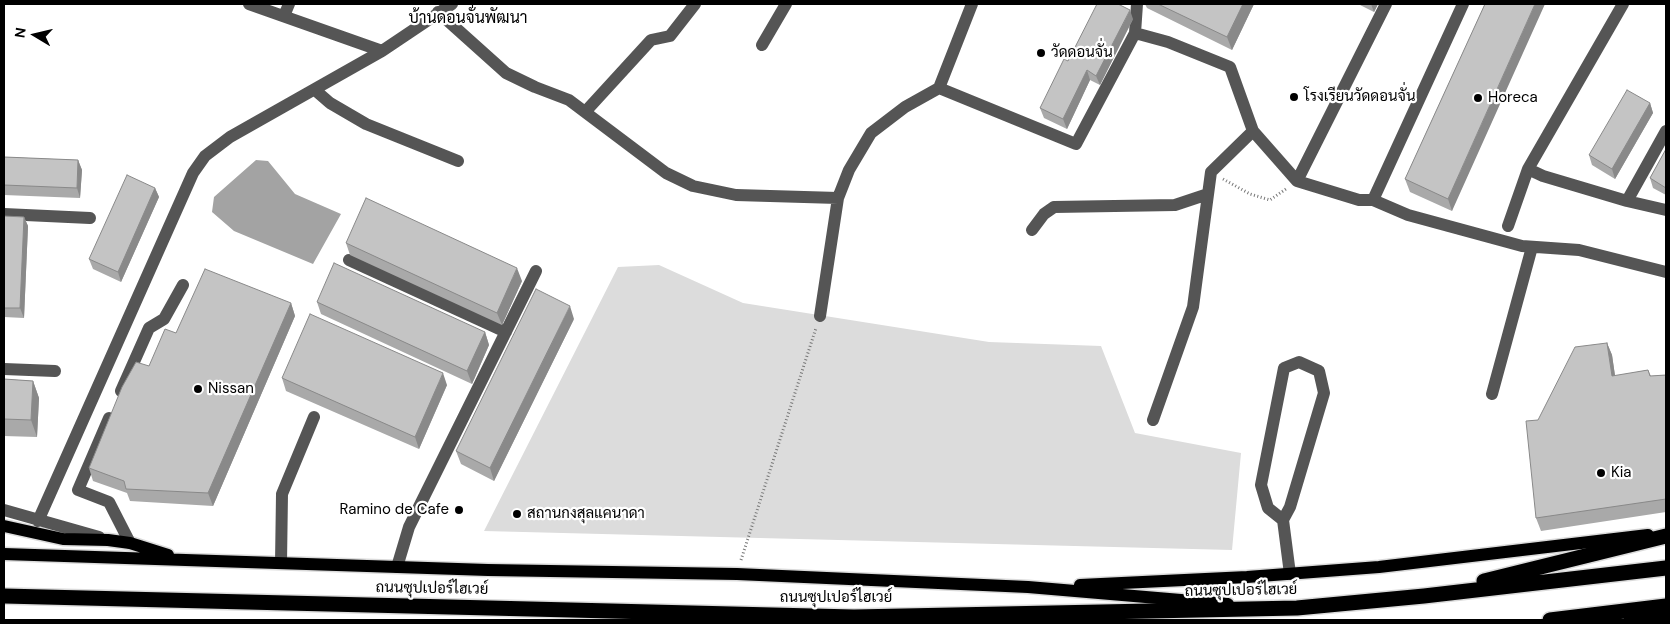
<!DOCTYPE html>
<meta charset="utf-8">
<style>
body{margin:0}
#map{position:relative;width:1670px;height:624px;overflow:hidden;background:#fff;font-family:"DM Sans",sans-serif}
canvas{display:block}
.frame{position:absolute;inset:0;border:5px solid #000;pointer-events:none}
.north{position:absolute;left:10px;top:10px;width:50px;height:50px;-webkit-text-stroke:4px #fff;paint-order:stroke;rotate:279deg;font-size:14px;font-weight:700;line-height:20px;text-align:center;color:#000}
.north::after{content:'';display:block;margin:auto;width:18px;height:22px;background:#000;clip-path:polygon(50% 0,100% 100%,50% 72%,0 100%)}
</style>
<div id="map">
<canvas width="1670" height="624"></canvas>
<div class="frame"></div>
<div class="north">N</div>
</div>
<script>
const context = document.querySelector('canvas').getContext('2d');
context.lineJoin = 'round';
function fill(path, color) { context.fillStyle = color; context.fill(path, 'evenodd'); }
const shape = rows => new Path2D(rows.map(r => 'M' + r).join(''));
function strokePath(path, color, width, dash) { context.strokeStyle = color; context.lineWidth = width; context.lineCap = dash ? 'butt' : 'round'; context.setLineDash(dash || []); context.stroke(path); }
function write(font, color, halo, rows, align = 'center') {
  context.font = font + ' "DM Sans",Sarabun,sans-serif'; context.lineWidth = 4.5; context.setLineDash([]); context.textBaseline = 'middle'; context.strokeStyle = halo; context.fillStyle = color; for (const [text, x, y, turn = 0] of rows) {
    context.save(); context.translate(x, y); context.rotate((+turn || 0) * Math.PI / 180); context.textAlign = isNaN(turn) ? turn : align; if (halo) context.strokeText(text, 0, 0); context.fillText(text, 0, 0); context.restore();
  }
}
const green = shape([
 [659,265,743,303,989,342,1101,346,1135,433,1241,453,1232,550,484,531,618,267]
]);
const water = shape([
 [256,160,268,161,295,194,341,214,313,264,234,231,212,212,214,197]
]);
const path = shape([
 [1223,179,1250,194,1270,200,1286,189],
 [741,560,816,328]
]);
const minor = shape([
 [249,4,382,51],
 [1623,4,1528,169,1543,176,1627,201,1666,210],
 [438,12,506,73,535,87,569,100,666,173,693,186,736,195,838,198],
 [284,16,289,4],
 [1135,33,1137,4],
 [762,45,786,4],
 [939,88,1076,144,1135,33,1168,42,1230,67,1253,131,1297,181,1359,200,1373,200,1408,215,1522,246,1579,250,1666,272],
 [939,88,972,4],
 [315,90,330,103,366,124,458,161],
 [586,111,651,40,670,36,695,4],
 [1297,181,1386,4],
 [1373,200,1463,4],
 [1627,201,1666,131],
 [4,214,90,218],
 [1508,226,1528,169],
 [1032,230,1044,214,1054,207,1175,205,1208,194],
 [349,260,506,332],
 [820,316,838,198,849,170,871,133,905,107,939,88],
 [4,369,55,371],
 [121,391,149,328,164,319,183,285],
 [1492,394,1532,247],
 [109,418,78,490,109,502,130,543],
 [1153,420,1193,307,1211,172,1253,131],
 [4,510,99,537],
 [1283,520,1290,507,1324,393,1319,371,1299,362,1284,368,1261,485,1268,508,1283,520,1290,574],
 [38,521,193,173,205,156,230,137,382,51,452,4],
 [281,563,282,494,314,417],
 [397,567,409,527,536,271]
]);
const major = shape([
 [4,526,63,539,108,540,130,543,168,555],
 [4,554,488,570,737,574,1028,587,1228,604],
 [1080,585,1247,577,1379,567,1648,535],
 [1629,616,1666,616]
]);
const highway = shape([
 [1484,581,1666,536],
 [4,596,854,617,1297,608,1424,596,1666,568],
 [1550,620,1666,606]
]);
const wall = shape([
 [1145,4,1254,4,1232,50,1147,8],
 [1360,4,1378,4,1374,12,1360,5],
 [1485,4,1452,211,1410,192,1405,179],
 [1133,19,1100,85,1090,80,1067,129,1044,118,1040,108,1068,61],
 [1650,103,1653,113,1615,179,1592,165,1589,155],
 [1666,149,1666,195,1653,188,1650,178],
 [4,157,78,160,82,170,80,198,4,195],
 [155,188,159,197,121,282,93,269,89,259],
 [4,216,24,217,28,226,24,318,4,317],
 [346,243,522,281,502,325,350,255],
 [317,302,485,332,489,345,472,384,321,314],
 [291,303,295,316,213,506,130,501,127,493,93,481,89,468,149,366,176,333],
 [574,319,494,481,461,464,456,451],
 [1607,343,1612,355,1615,376,1648,370,1651,376,1666,375,1666,512,1541,531,1536,518,1538,420],
 [282,378,447,385,419,449,286,391],
 [4,379,33,381,39,398,37,437,4,436]
]);
const shadedWall = shape([
 [1243,4,1254,4,1232,50,1227,37],
 [1371,4,1378,4,1374,12],
 [1535,4,1545,4,1452,211,1448,199],
 [1130,10,1133,19,1100,85,1096,76],
 [1087,70,1090,80,1067,129,1063,119],
 [1650,103,1653,113,1615,179,1612,169],
 [78,160,82,170,80,198,77,188],
 [155,188,159,197,121,282,118,272],
 [24,217,28,226,24,318,20,308],
 [517,268,522,281,502,325,497,313],
 [291,303,295,316,213,506,208,493],
 [570,306,574,319,494,481,490,468],
 [485,332,489,345,472,384,467,371],
 [1607,343,1612,355,1617,389,1612,376],
 [443,373,447,385,419,449,415,437],
 [33,381,39,398,37,437,31,420]
]);
const building = shape([
 [1097,4,1118,4,1130,10,1096,76,1087,70,1063,119,1040,108,1064,59,1068,61,1097,4],
 [1158,4,1243,4,1227,37,1158,4],
 [1485,4,1535,4,1448,199,1405,179,1485,4],
 [1627,90,1650,103,1612,169,1589,155,1627,90],
 [1666,149,1666,188,1650,178,1666,149],
 [4,157,78,160,77,188,4,185,4,157],
 [127,175,155,188,118,272,89,259,127,175],
 [366,198,517,268,497,313,346,243,366,198],
 [4,216,24,217,20,308,4,308,4,216],
 [334,263,485,332,467,371,317,302,334,263],
 [205,269,291,303,208,493,126,489,124,481,89,468,122,387,136,362,149,366,165,329,176,333,205,269],
 [536,289,570,306,490,468,456,451,536,289],
 [310,314,443,373,415,437,282,378,310,314],
 [1607,343,1612,376,1648,370,1650,376,1666,375,1666,499,1536,518,1526,421,1538,420,1575,347,1607,343],
 [4,379,33,381,31,420,4,419,4,379]
]);
const markers = [
 [1041,53,5,"#000"],
 [1294,97,5,"#000"],
 [1478,98,5,"#000"],
 [198,389,5,"#000"],
 [1601,473,5,"#000"],
 [459,510,5,"#000"],
 [517,514,5,"#000"]
];
const poiNames = [
 ["วัดดอนจั่น",1051,53],
 ["โรงเรียนวัดดอนจั่น",1304,97],
 ["Horeca",1488,98],
 ["Nissan",208,389],
 ["Kia",1611,473],
 ["Ramino de Cafe",449,510,"right"],
 ["สถานกงสุลแคนาดา",527,514]
];
const streetNames = [
 ["ถนนซุปเปอร์ไฮเวย์",432,589,1],
 ["ถนนซุปเปอร์ไฮเวย์",1241,591,-1],
 ["ถนนซุปเปอร์ไฮเวย์",836,598]
];
const neighbourhoodNames = [
 ["บ้านดอนจั่นพัฒนา",468,19]
];
fill(green, '#dcdcdc');
fill(water, '#a3a3a3');
strokePath(major, '#dbdbdb', 15);
strokePath(highway, '#dbdbdb', 18);
strokePath(path, '#777', 3, [1, 2.5]);
strokePath(minor, '#555', 12);
strokePath(major, '#000', 12);
strokePath(highway, '#000', 15);
fill(wall, '#a9a9a9');
fill(shadedWall, '#898989');
fill(building, '#c4c4c4');
strokePath(building, '#898989', 1);
for (const [x, y, r, color] of markers) { const dot = new Path2D(); dot.arc(x, y, r, 0, 2 * Math.PI); context.fillStyle = color; context.fill(dot); strokePath(dot, '#fff', 2); }
write('15px', '#000', '#fff', poiNames, 'left');
write('15px', '#000', '#fff', streetNames);
write('16px', '#000', '#fff', neighbourhoodNames);
</script>
